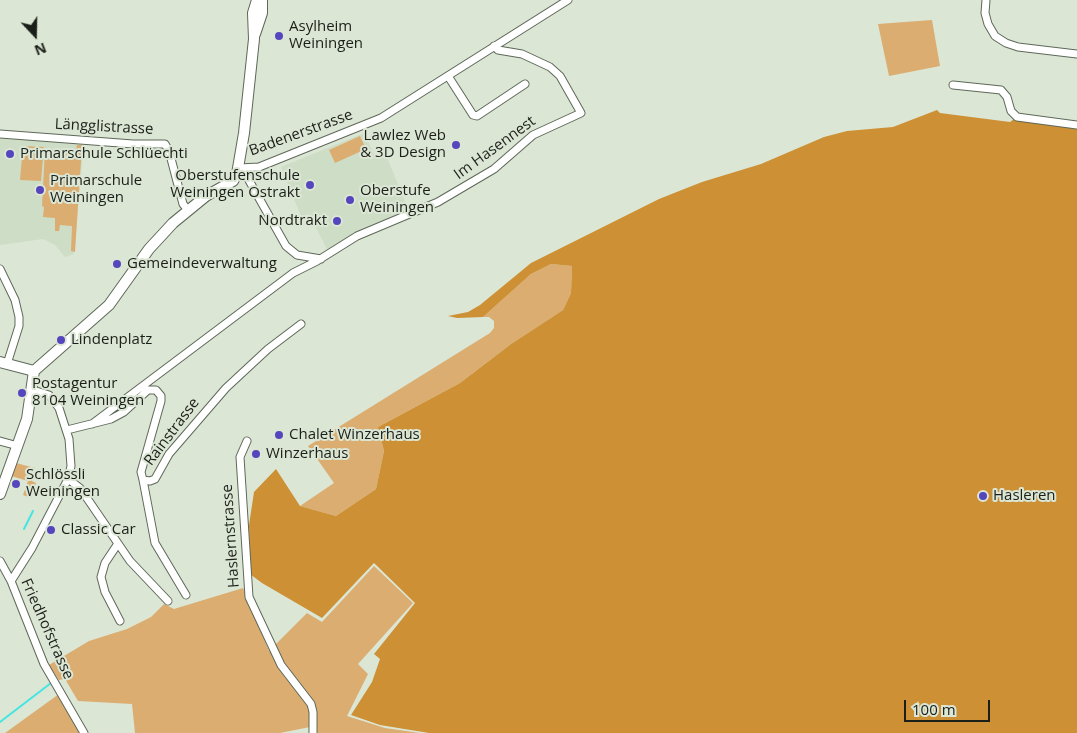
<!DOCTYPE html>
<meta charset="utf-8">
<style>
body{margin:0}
#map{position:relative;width:1077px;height:733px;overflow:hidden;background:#dce6d5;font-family:"Open Sans",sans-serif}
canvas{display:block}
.north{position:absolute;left:10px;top:10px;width:50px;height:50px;-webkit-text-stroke:4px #dce6d5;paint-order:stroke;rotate:159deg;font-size:14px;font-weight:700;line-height:20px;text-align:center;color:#1b1f19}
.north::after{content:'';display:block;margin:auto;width:18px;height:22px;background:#1b1f19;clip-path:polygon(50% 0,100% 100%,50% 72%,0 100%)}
.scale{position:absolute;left:904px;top:700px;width:86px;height:22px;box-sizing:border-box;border:2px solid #1b1f19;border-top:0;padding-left:6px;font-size:15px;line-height:18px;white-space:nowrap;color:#1b1f19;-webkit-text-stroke:4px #dce6d5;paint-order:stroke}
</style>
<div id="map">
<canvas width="1077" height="733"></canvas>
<div class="north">N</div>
<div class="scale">100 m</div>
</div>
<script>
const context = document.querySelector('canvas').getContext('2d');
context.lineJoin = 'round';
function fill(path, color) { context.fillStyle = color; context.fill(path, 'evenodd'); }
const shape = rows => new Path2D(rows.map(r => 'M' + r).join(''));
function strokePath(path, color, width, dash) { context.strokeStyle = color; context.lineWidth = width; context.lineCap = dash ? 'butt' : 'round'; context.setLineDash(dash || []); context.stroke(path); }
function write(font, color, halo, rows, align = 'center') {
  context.font = font + ' "Open Sans",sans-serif'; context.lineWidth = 4; context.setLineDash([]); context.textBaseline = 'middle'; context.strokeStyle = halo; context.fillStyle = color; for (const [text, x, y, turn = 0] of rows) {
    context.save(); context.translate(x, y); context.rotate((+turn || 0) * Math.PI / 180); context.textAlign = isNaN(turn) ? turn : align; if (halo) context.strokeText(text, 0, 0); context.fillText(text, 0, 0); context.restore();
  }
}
const built = shape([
 [364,133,374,154,384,150,408,209,350,238,328,251,309,214,301,216,281,167],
 [0,138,84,142,74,254,65,257,55,245,43,239,0,245]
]);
const green = shape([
 [932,20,940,66,889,76,878,24],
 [360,136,366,149,335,163,329,150],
 [77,145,82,145,75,252,71,251,72,226,60,225,59,231,55,231,55,218,43,217,44,207,42,206,45,149,76,150],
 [23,146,44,147,41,181,20,180],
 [551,264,572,266,571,293,563,310,511,344,460,383,378,427,384,451,376,489,336,516,300,506,334,483,308,446,490,333,494,328,494,321,489,317,483,317,531,274],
 [16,463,35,468,32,481,36,483,31,498,23,495,28,481,11,476],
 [374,566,413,603,358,664,368,674,347,716,385,728,420,733,312,733,310,727,280,733,135,733,132,704,78,701,65,679,59,680,49,665,89,641,127,629,151,617,164,604,174,609,243,588,269,651,307,613,322,622],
 [59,694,81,733,5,733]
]);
const forest = shape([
 [937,110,940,113,1010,122,1017,117,1077,125,1077,733,429,733,380,725,351,715,372,682,380,659,374,654,415,603,374,563,322,618,262,583,250,574,249,525,254,492,276,469,300,506,336,516,376,489,384,451,378,427,460,383,511,344,563,310,571,293,572,266,551,264,531,274,483,317,457,318,448,316,468,312,480,305,531,263,659,199,702,182,761,164,824,137,847,131,893,127]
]);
const stream = shape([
 [24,529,33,511],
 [0,722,51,683]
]);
const street = shape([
 [986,0,985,13,988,24,995,36,1006,43,1018,47,1077,54],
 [448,76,473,115,477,116,525,84],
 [953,85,1001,90,1007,97,1011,111,1017,117,1077,125],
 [0,134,133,144,165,144,169,151,183,204,188,210],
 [239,168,259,167,381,118,568,0],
 [239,168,246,175,286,246,297,255,321,259],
 [0,269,15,300,19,317,19,326,7,364],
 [92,424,293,273,317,261,357,236,438,202,494,169,533,135,581,113,560,76,550,67,522,54,498,50,494,46],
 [67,430,111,419,124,412,148,390,156,390,161,396,161,401,141,472,143,480,150,481,155,479,169,454,226,388,268,349,301,324],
 [0,441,18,446],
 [247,441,240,457,249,597,281,665,311,704,313,712,313,733],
 [68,479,80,488,130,561,168,601],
 [143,480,155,543,186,595],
 [117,545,105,563,101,577,105,592,120,621],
 [0,561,11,581,44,664,84,733],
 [11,581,32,548,68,479,71,466,69,439,59,408,49,395,33,390]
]);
const secondary = shape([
 [255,34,262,13,262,0],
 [0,362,34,371],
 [34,371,109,305,149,249,173,223,206,196,233,181,237,174,244,133,254,39,253,13,257,0],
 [0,494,27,419,34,371]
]);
const markers = [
 [279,36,5,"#5646bd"],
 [456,145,5,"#5646bd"],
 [10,154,5,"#5646bd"],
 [310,185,5,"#5646bd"],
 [40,190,5,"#5646bd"],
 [350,200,5,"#5646bd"],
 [337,221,5,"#5646bd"],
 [117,264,5,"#5646bd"],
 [61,340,5,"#5646bd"],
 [22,393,5,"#5646bd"],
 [279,435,5,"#5646bd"],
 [256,454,5,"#5646bd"],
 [16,484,5,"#5646bd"],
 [983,496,5,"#5646bd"],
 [51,530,5,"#5646bd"]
];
const poiNames = [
 ["Asylheim",289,27],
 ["Weiningen",289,44],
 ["Lawlez Web",446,136,"right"],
 ["& 3D Design",446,153,"right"],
 ["Primarschule Schlüechti",20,154],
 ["Oberstufenschule",300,176,"right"],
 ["Weiningen Ostrakt",300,193,"right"],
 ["Primarschule",50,181],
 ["Weiningen",50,198],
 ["Oberstufe",360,191],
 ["Weiningen",360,208],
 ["Nordtrakt",327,221,"right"],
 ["Gemeindeverwaltung",127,264],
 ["Lindenplatz",71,340],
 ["Postagentur",32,384],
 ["8104 Weiningen",32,401],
 ["Chalet Winzerhaus",289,435],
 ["Winzerhaus",266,454],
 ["Schlössli",26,475],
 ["Weiningen",26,492],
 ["Hasleren",993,496],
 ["Classic Car",61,530]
];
const streetNames = [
 ["Längglistrasse",104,127,3],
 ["Badenerstrasse",301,133,-20],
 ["Im Hasennest",495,148,-36],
 ["Rainstrasse",172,432,-53],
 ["Haslernstrasse",231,536,-94],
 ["Friedhofstrasse",47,629,66]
];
fill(built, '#ceddc5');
fill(green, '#dbad70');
fill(forest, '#cd9034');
strokePath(stream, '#46e5e2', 2);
strokePath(street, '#5e6859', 9);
strokePath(secondary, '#5e6859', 12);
strokePath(street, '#fff', 7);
strokePath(secondary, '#fff', 10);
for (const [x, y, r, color] of markers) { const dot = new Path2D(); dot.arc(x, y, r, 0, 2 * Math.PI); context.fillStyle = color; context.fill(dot); strokePath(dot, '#dce6d5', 2); }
write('15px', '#1b1f19', '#dce6d5', poiNames, 'left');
write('15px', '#1b1f19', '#dce6d5', streetNames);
</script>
